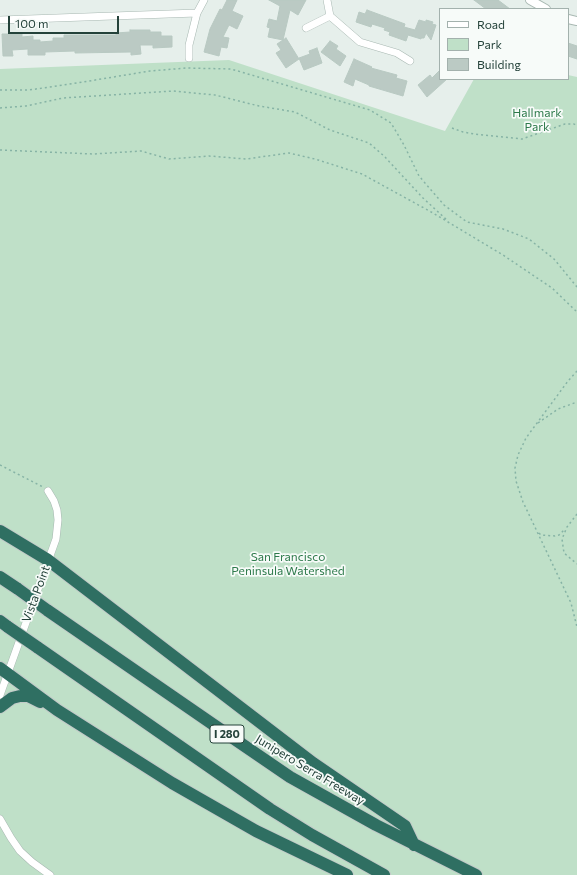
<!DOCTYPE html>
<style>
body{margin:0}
#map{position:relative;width:577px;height:875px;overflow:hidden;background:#e6efeb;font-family:Commissioner,sans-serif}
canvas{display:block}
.legend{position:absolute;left:439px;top:8px;width:130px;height:72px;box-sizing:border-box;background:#f7fbf9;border:1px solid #a3b1ad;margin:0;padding:5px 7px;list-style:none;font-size:12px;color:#24423a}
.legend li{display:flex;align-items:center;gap:8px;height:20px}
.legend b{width:20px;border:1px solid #a3b1ad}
.scale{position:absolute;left:8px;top:16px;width:111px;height:18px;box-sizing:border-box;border:2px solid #24423a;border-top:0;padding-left:5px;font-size:12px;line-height:14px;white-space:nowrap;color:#24423a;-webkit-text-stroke:3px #f7fbf9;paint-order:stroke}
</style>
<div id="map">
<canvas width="577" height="875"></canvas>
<ul class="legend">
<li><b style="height:5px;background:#fff"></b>Road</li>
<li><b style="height:11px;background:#bfe0c8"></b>Park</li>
<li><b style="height:11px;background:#bbcac4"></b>Building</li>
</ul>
<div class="scale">100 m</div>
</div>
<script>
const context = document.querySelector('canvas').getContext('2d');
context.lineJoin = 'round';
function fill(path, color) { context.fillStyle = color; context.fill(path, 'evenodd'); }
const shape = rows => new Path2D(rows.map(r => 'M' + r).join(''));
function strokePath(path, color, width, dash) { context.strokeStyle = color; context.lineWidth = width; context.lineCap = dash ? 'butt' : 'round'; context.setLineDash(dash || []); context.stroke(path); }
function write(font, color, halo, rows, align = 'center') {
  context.font = font + ' Commissioner,sans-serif'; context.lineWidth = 3.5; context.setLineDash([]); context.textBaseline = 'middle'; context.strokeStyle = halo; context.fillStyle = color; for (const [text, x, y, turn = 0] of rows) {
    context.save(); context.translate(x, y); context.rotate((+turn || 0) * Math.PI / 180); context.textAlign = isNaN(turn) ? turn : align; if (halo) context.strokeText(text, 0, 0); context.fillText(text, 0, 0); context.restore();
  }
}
const green = shape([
 [229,60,445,131,474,79,568,79,568,75,577,77,577,875,0,875,0,69]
]);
const building = shape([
 [227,0,237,0,232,11,243,16,237,29,229,25,223,37,229,38,227,48,221,47,219,56,204,52,210,29,220,9,222,10,227,0],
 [269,0,306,0,298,15,290,10,283,40,268,37,270,28,267,27,269,19,277,21,280,6,269,0],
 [474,0,498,0,510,9,486,9,474,0],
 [367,10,405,24,404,27,415,30,419,20,426,22,426,20,433,22,432,24,436,25,431,40,426,33,424,38,421,38,421,39,408,35,406,41,389,35,390,32,384,30,385,28,372,24,371,27,356,22,359,12,365,14,367,10],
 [130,30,150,30,150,32,161,32,161,36,172,36,172,47,153,48,153,45,140,45,141,54,131,55,131,52,75,53,75,51,45,52,45,55,28,55,28,49,12,50,13,56,3,56,2,34,22,34,22,37,33,36,33,40,40,40,40,42,53,41,53,38,64,38,64,35,116,35,116,33,130,32,130,30],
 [286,38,299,59,286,68,276,53,281,50,277,44,286,38],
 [330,41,338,46,336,49,346,56,340,66,321,52,330,41],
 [568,43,577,46,577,59,568,56,568,43],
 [317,48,322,63,304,70,299,58,310,54,309,51,317,48],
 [354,59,372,67,371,68,397,75,396,78,407,81,403,96,369,86,369,85,355,79,353,86,344,82,354,59],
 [440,70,440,79,447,79,427,97,418,85,430,75,432,78,440,70]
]);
const path = shape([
 [0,90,29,90,77,83,150,71,186,68,231,69,370,110,391,123,404,145,419,176,444,205,467,222,503,229,529,239,554,259,577,287],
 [0,108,26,106,63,98,173,91,215,95,259,106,295,112,330,130,369,143,384,156,423,198,448,221],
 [452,128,463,132,474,134,522,139,565,124,574,124,577,126],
 [0,150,93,154,141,151,169,159,209,156,246,159,289,153,315,159,362,174,433,213,503,255,552,288,577,312],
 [577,371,568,381,526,438,518,455,515,468,516,481,523,502,571,603,577,627],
 [538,423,558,409,577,402],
 [0,465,43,487],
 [577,514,567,527,562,539,564,553,577,564],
 [539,533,541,535,555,536,559,535,565,529]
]);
const minor = shape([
 [330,16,360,42,397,53,410,61],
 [0,20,197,13],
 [306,28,330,16,327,0],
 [189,58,189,45,197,13,204,0],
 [0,695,56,539,58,520,57,510,54,501,48,491],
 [0,819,11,838,20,851,32,862,50,875]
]);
const tertiary = shape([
 [530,0,546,9],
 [568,19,577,21]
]);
const motorway = shape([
 [0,531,48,560,313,763,405,826,414,845],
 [0,577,18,589],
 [47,610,211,723,290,777,376,825,476,875],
 [0,621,8,627],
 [37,647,270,809,312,835,384,875],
 [0,668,57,710,172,783,256,831,347,875],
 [0,707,12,698,20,696,28,696,40,702]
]);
const motorwayBridge = shape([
 [18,589,47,610],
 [8,627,37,647]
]);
const shields = [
 [227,734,34]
];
const shieldNames = [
 ["I 280",227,734]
];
const parkNames = [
 ["Hallmark",537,113],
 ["Park",537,127],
 ["San Francisco",288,557],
 ["Peninsula Watershed",288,571]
];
const streetNames = [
 ["Vista Point",36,594,-70],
 ["Junipero Serra Freeway",310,770,31]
];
fill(green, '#bfe0c8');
fill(building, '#bbcac4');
strokePath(building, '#b8c9c2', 1);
strokePath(minor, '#a8b8b2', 8);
strokePath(tertiary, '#a8b8b2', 10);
strokePath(motorway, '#c2cac8', 14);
strokePath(path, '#86b3a5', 1.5, [2, 3]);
strokePath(minor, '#fff', 7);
strokePath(tertiary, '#fff', 8);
strokePath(motorway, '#2f6f62', 12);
strokePath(motorwayBridge, '#c2cac8', 14, []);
strokePath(motorwayBridge, '#2f6f62', 12);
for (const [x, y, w] of shields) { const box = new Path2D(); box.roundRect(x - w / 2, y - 9, w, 18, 3); context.fillStyle = '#f7fbf9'; context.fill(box); strokePath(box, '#24423a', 1); }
write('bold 11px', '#24423a', null, shieldNames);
write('12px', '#2d7a4b', '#f7fbf9', parkNames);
write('12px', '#24423a', '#f7fbf9', streetNames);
</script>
